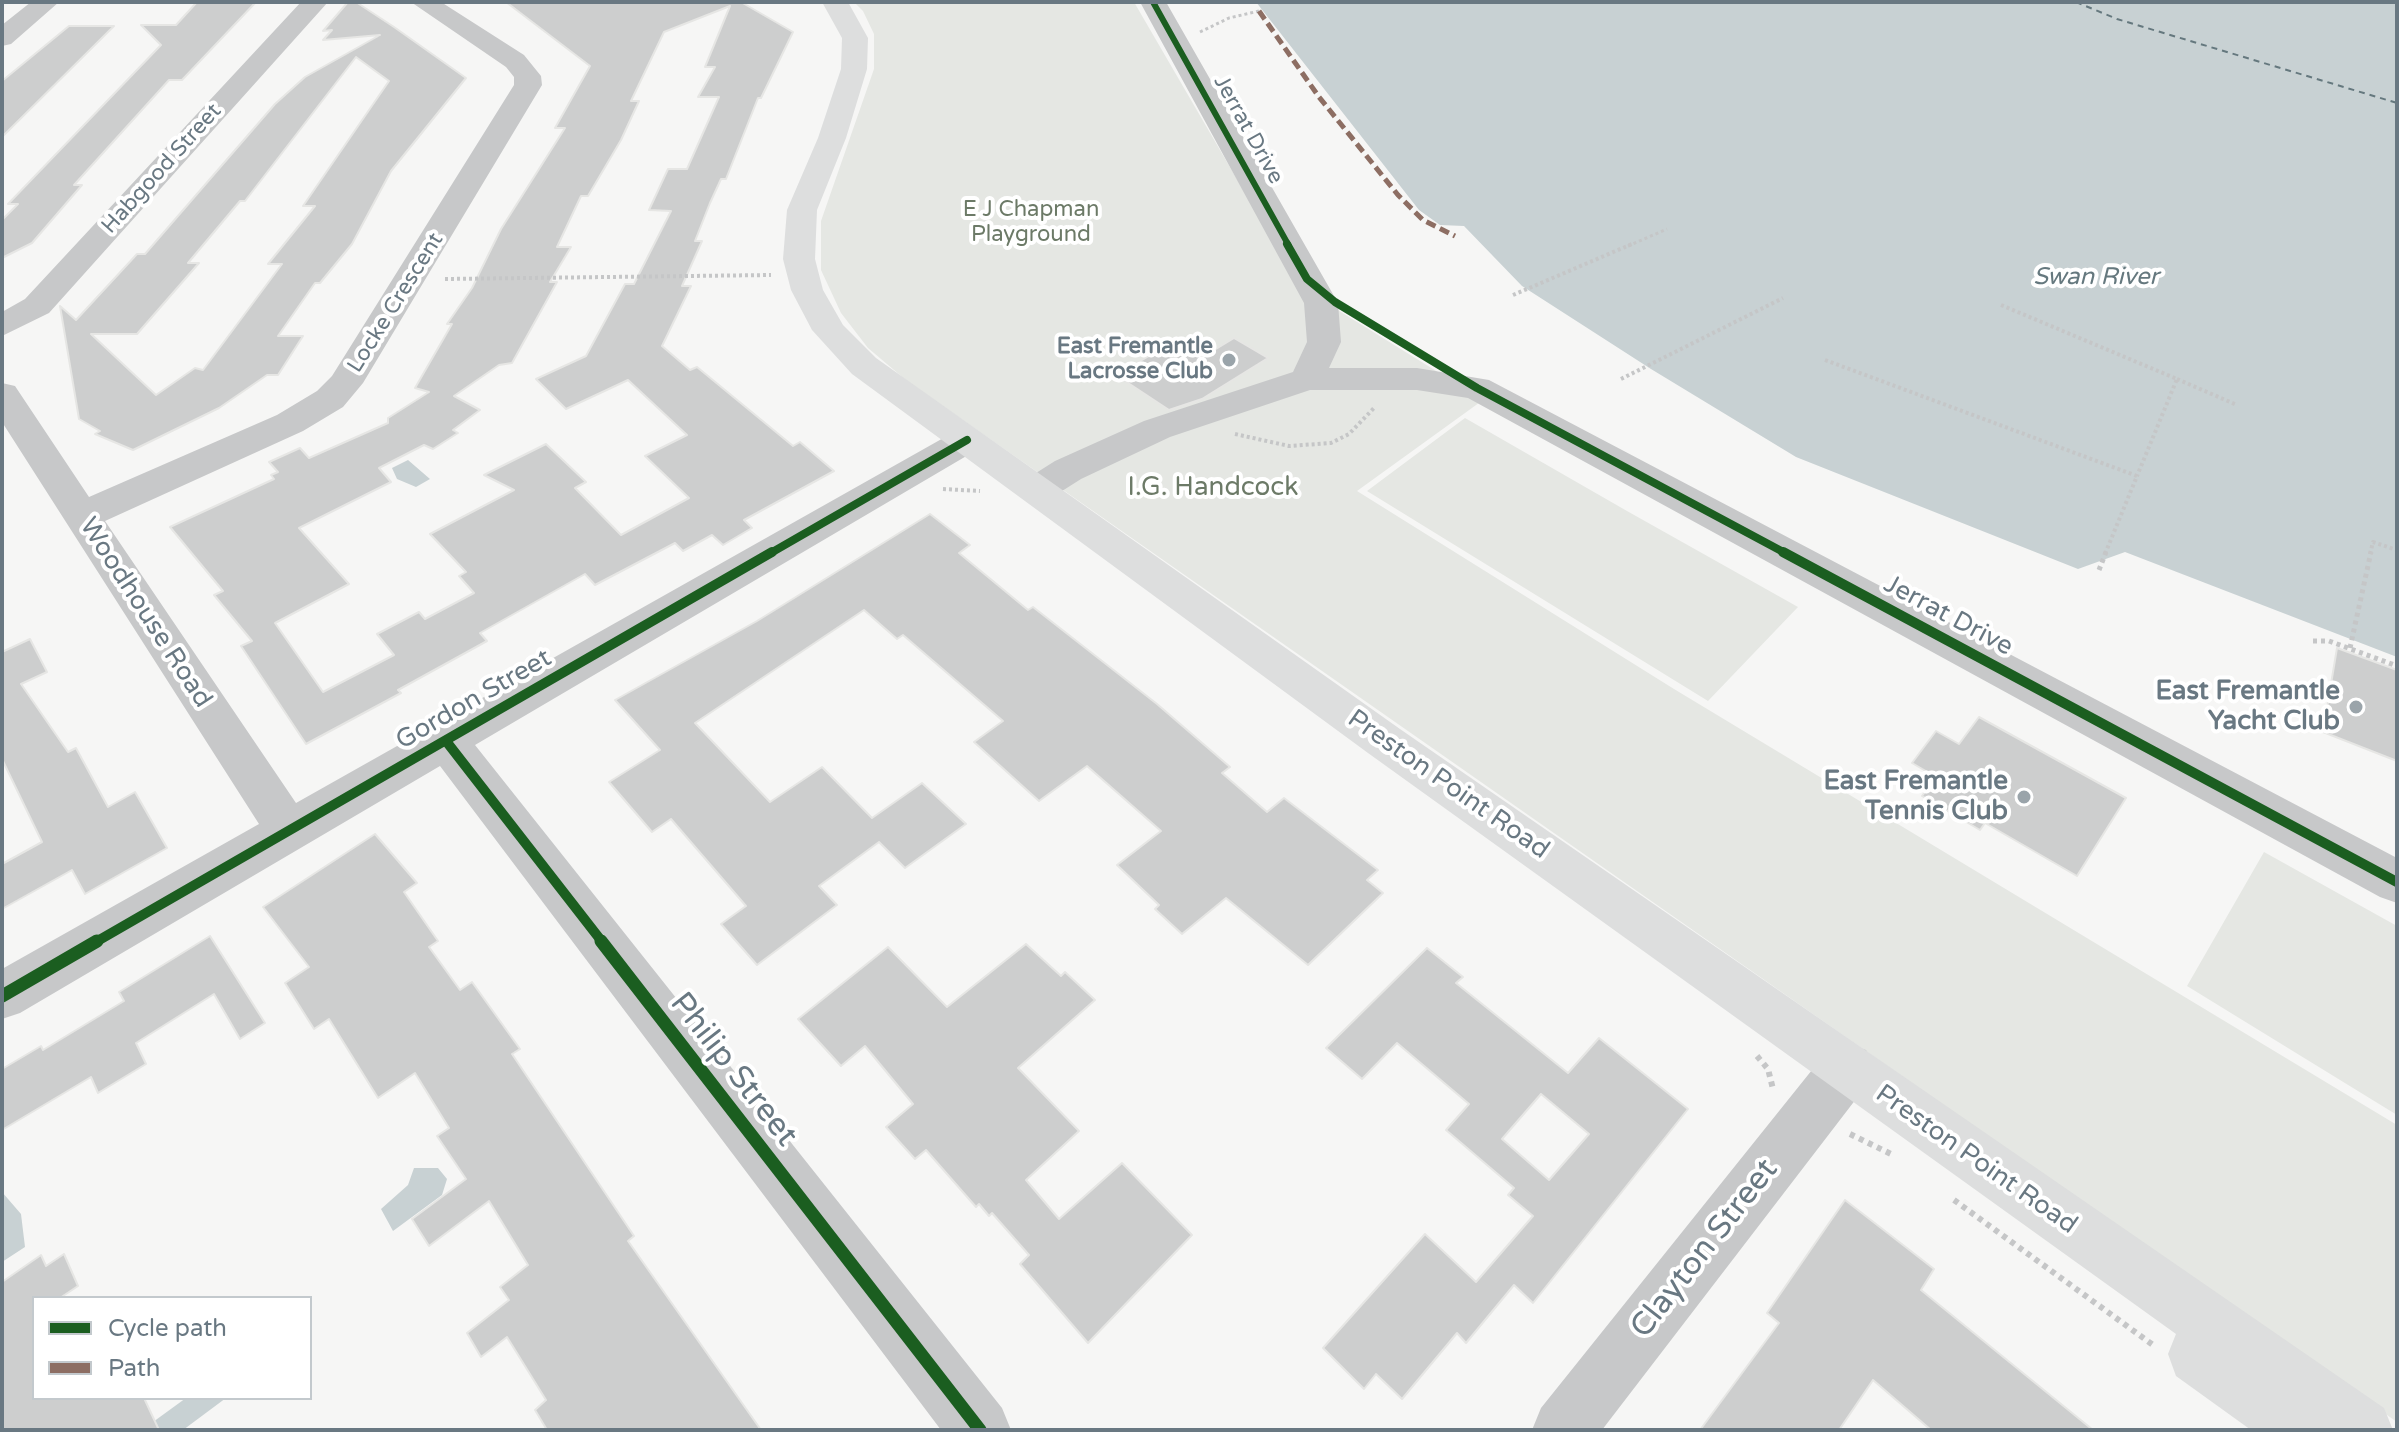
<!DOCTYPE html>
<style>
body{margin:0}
#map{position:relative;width:2399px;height:1432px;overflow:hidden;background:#f6f6f5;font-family:"Varela Round",sans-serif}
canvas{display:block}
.frame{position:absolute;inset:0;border:4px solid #697882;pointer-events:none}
.legend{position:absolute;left:32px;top:1296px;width:280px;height:104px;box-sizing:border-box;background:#fff;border:2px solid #c3c9cd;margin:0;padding:10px 14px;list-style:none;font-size:24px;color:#697882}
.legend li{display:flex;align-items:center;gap:16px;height:40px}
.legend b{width:40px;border:2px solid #c3c9cd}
</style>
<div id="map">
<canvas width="2399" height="1432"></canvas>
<div class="frame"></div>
<ul class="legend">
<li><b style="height:10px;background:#1b5e20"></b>Cycle path</li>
<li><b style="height:10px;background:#8d6e63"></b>Path</li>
</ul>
</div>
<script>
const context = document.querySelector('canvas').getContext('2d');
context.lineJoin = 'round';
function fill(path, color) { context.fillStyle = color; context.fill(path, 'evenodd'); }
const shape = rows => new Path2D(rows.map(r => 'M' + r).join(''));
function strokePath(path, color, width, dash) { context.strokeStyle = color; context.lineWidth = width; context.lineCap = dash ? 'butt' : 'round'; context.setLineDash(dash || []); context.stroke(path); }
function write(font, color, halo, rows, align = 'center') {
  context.font = font + ' "Varela Round",sans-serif'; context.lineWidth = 8; context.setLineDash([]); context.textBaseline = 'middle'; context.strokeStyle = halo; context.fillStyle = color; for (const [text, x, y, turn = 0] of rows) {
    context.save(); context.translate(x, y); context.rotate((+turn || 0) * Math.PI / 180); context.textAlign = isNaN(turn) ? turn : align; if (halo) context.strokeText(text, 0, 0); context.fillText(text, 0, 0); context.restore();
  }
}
const green = shape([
 [854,2,1134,2,1299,286,1483,400,1357,491,1674,689,2397,1125,2397,1422,907,381,868,348,841,313,821,270,821,221,874,69,874,34,863,11],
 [1465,418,1627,511,1798,607,1708,701,1367,491],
 [2264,852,2397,926,2397,1115,2187,986]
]);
const water = shape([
 [1256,2,2397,2,2397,657,2125,552,2078,569,1796,457,1651,369,1522,286,1464,226,1440,225,1419,210],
 [408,460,430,479,416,487,397,479,392,468],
 [414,1168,438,1168,447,1179,442,1195,393,1231,381,1209,408,1185],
 [2,1192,21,1214,25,1247,2,1262],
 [186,1398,226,1398,183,1430,142,1430]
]);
const ferry = shape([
 [2076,2,2117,19,2397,103]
]);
const building = shape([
 [197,2,256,2,182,80,169,80,74,185,82,185,32,243,2,258,2,220,18,204,8,204,161,45,141,25,176,25,197,2],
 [348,2,356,2,394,27,466,78,391,171,352,244,320,283,315,283,278,336,303,336,278,375,267,375,219,408,133,450,95,434,100,431,79,419,60,306,76,320,137,254,145,254,275,104,305,77,380,35,323,40,332,30,323,31,348,2],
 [356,57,389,81,303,206,315,206,268,264,282,264,203,370,195,368,156,395,91,334,137,334,199,263,188,263,240,201,245,201,356,57],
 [506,2,741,2,793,32,761,98,758,98,726,179,721,179,710,203,695,241,702,241,682,286,691,286,662,346,690,370,697,367,793,446,800,442,834,471,744,520,752,528,723,545,712,535,683,551,675,543,595,585,585,574,480,633,487,641,398,690,401,693,306,744,241,646,252,641,214,595,223,591,170,527,274,479,271,475,278,472,269,462,300,448,309,458,388,423,388,418,429,392,415,388,452,324,447,324,472,288,501,229,565,128,555,128,590,66,506,2],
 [730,6,705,67,715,67,698,97,719,97,687,169,668,169,649,210,671,211,634,284,625,284,586,356,536,379,566,409,628,380,687,435,645,456,689,498,621,535,575,488,586,482,546,444,484,475,514,490,430,534,466,572,459,576,474,593,425,619,419,612,377,634,394,655,323,692,275,623,349,584,299,528,391,482,379,468,424,445,433,449,458,433,453,430,480,410,454,396,499,365,512,363,557,282,550,282,571,247,557,247,581,196,588,196,621,140,639,101,631,101,664,32,730,6],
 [69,26,114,26,2,137,2,81,69,26],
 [1234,338,1268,358,1202,399,1169,410,1116,375,1175,341,1201,358,1234,338],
 [930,514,970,545,959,553,1028,610,1033,607,1157,704,1230,767,1222,773,1267,812,1284,798,1378,870,1367,880,1383,893,1308,965,1226,898,1182,934,1155,909,1159,905,1117,865,1161,831,1087,766,1039,801,974,742,1003,721,903,635,897,639,864,610,695,723,770,802,822,767,872,818,922,783,966,824,905,868,879,842,819,886,837,905,757,965,721,924,746,906,671,819,652,832,609,782,660,750,615,700,757,621,930,514],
 [30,639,47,672,21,684,68,752,76,748,108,807,135,792,167,848,85,894,72,870,2,909,2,864,42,842,2,759,2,652,30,639],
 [2337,648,2397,670,2397,761,2323,732,2337,648],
 [1979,717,2126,798,2077,876,1985,823,1980,830,1922,796,1936,777,1912,763,1936,731,1959,744,1979,717],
 [375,834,417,883,404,892,438,941,429,947,460,990,472,982,520,1049,512,1054,634,1236,628,1241,761,1430,547,1430,535,1410,546,1400,507,1337,481,1357,467,1333,509,1300,500,1287,528,1265,489,1201,429,1246,412,1219,466,1179,437,1136,449,1128,415,1073,378,1098,329,1019,314,1029,285,983,309,967,263,907,375,834],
 [210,936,265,1023,240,1039,214,994,136,1043,146,1064,98,1093,91,1077,2,1130,2,1069,41,1046,43,1050,124,1001,119,992,210,936],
 [1026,944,1061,976,1065,972,1095,1000,1018,1068,1079,1131,1026,1180,1059,1219,1122,1163,1192,1235,1088,1343,1020,1264,1029,1255,992,1213,989,1216,979,1204,976,1207,926,1150,915,1159,886,1127,913,1104,865,1046,841,1066,798,1019,888,947,947,1007,1026,944],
 [1427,948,1463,977,1456,983,1568,1073,1599,1038,1688,1109,1533,1303,1514,1285,1466,1343,1457,1333,1402,1399,1376,1374,1364,1389,1323,1348,1425,1234,1476,1282,1533,1216,1508,1195,1514,1188,1446,1130,1469,1104,1397,1043,1362,1079,1326,1048,1427,948],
 [1541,1094,1589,1134,1549,1180,1502,1139,1541,1094],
 [1845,1200,1934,1269,1921,1290,2093,1430,1931,1430,1873,1380,1839,1430,1700,1430,1779,1323,1767,1313,1845,1200],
 [64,1254,78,1286,60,1298,34,1298,34,1398,144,1398,159,1430,2,1430,2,1282,41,1255,46,1266,64,1254]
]);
const pathFar3 = shape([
 [1200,32,1229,18,1259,11],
 [1628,246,1667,229]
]);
const pathFar2 = shape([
 [445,279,771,275],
 [1513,295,1632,244],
 [2001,305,2177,379,2137,476],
 [1825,360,2137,476,2105,554],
 [1621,379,1783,298],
 [2177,379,2237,405],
 [1235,434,1289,446,1331,443,1349,434,1374,408],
 [943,489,980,491],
 [2370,554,2373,542,2397,550]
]);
const pathFar1 = shape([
 [2099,570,2106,552],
 [2313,641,2329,641,2397,666],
 [2350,648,2371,552]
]);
const path = shape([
 [1757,1056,1768,1069,1773,1089],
 [1850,1134,1891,1154],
 [1954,1200,2153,1345]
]);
const minor = shape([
 [31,2,59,2,11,44,2,46,2,25,31,2],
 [301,2,328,2,49,313,2,336,2,312,25,299,301,2],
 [411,2,441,2,524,55,541,76,542,85,363,383,343,407,303,431,105,521,296,803,954,432,967,428,980,432,985,440,980,448,475,745,1002,1408,1011,1430,941,1430,440,766,20,1013,2,1019,2,969,259,824,2,422,2,383,15,386,89,497,277,415,317,391,332,376,514,85,514,77,506,67,411,2],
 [1140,2,1166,2,1338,303,1341,342,1329,368,1417,368,1489,380,2397,858,2397,903,2380,897,1468,398,1417,390,1310,390,1170,437,1081,479,1051,498,1038,502,1025,498,1019,489,1025,480,1055,461,1144,421,1293,372,1307,342,1304,303,1140,2],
 [1847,1043,1866,1050,1874,1068,1866,1086,1602,1430,1532,1430,1541,1408,1828,1050,1847,1043]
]);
const major = shape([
 [822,2,848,2,868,38,867,69,846,138,817,210,815,259,823,290,843,325,876,358,1400,729,2384,1408,2393,1430,2251,1430,2176,1376,2168,1354,2176,1334,1368,753,852,374,812,330,791,290,783,259,787,210,818,138,841,69,842,38,822,2]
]);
const quiet = shape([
 [1259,11,1319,97,1398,195,1423,220,1455,236]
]);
const cyclewayFar3 = shape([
 [1153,2,1289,246]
]);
const cyclewayFar2 = shape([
 [1287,244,1307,279,1335,302,1477,388,1787,554],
 [769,554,967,440]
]);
const cyclewayFar1 = shape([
 [1783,552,2397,882],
 [446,741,603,943],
 [94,943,772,552]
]);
const cycleway = shape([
 [601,941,980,1430],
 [2,996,97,941]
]);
const markers = [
 [1229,360,8,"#9aa4aa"],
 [2356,707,8,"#9aa4aa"],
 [2024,797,8,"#9aa4aa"]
];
const farStreetnames = [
 ["Jerrat Drive",1248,130,61],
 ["Habgood Street",162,169,-48],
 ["Locke Crescent",396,303,-58]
];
const farParknames = [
 ["E J Chapman",1031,210],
 ["Playground",1031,235]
];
const farPoinames = [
 ["East Fremantle",1213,347],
 ["Lacrosse Club",1213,372]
];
const farWaternames = [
 ["Swan River",2096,278]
];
const parkNames = [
 ["I.G. Handcock",1213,488]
];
const streetNames = [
 ["Woodhouse Road",145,613,57],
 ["Jerrat Drive",1948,616,28],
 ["Gordon Street",474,700,-30],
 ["Preston Point Road",1448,785,35],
 ["Preston Point Road",1976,1160,35]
];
const poiNames = [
 ["East Fremantle",2340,692],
 ["Yacht Club",2340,722],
 ["East Fremantle",2008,782],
 ["Tennis Club",2008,812]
];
const nearStreetnames = [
 ["Philip Street",733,1070,52],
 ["Clayton Street",1705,1249,-52]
];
fill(green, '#e5e7e3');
fill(water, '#c8d1d3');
strokePath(ferry, '#65787e', 2, [6, 5]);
fill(building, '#cdcece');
strokePath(building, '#e6e6e4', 2);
strokePath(pathFar3, '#c5c6c7', 3, [3, 3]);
strokePath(pathFar2, '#c5c6c7', 4, [3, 3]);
strokePath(pathFar1, '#c5c6c7', 5, [4, 4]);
strokePath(path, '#c5c6c7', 6, [5, 5]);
fill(minor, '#c7c8c9');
fill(major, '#dddede');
strokePath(quiet, '#8d6e63', 5, [10, 5]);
strokePath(cyclewayFar3, '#1b5e20', 6);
strokePath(cyclewayFar2, '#1b5e20', 8);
strokePath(cyclewayFar1, '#1b5e20', 10);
strokePath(cycleway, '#1b5e20', 13);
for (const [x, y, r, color] of markers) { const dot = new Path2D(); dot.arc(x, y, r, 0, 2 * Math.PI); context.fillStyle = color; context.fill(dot); strokePath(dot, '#fff', 3); }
write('22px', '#697882', '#fff', farStreetnames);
write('22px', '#6c7a67', '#fff', farParknames);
write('bold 22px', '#697882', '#fff', farPoinames, 'right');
write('italic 24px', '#65787e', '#fff', farWaternames);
write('26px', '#6c7a67', '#fff', parkNames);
write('26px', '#697882', '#fff', streetNames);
write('bold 26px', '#697882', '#fff', poiNames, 'right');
write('32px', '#697882', '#fff', nearStreetnames);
</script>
